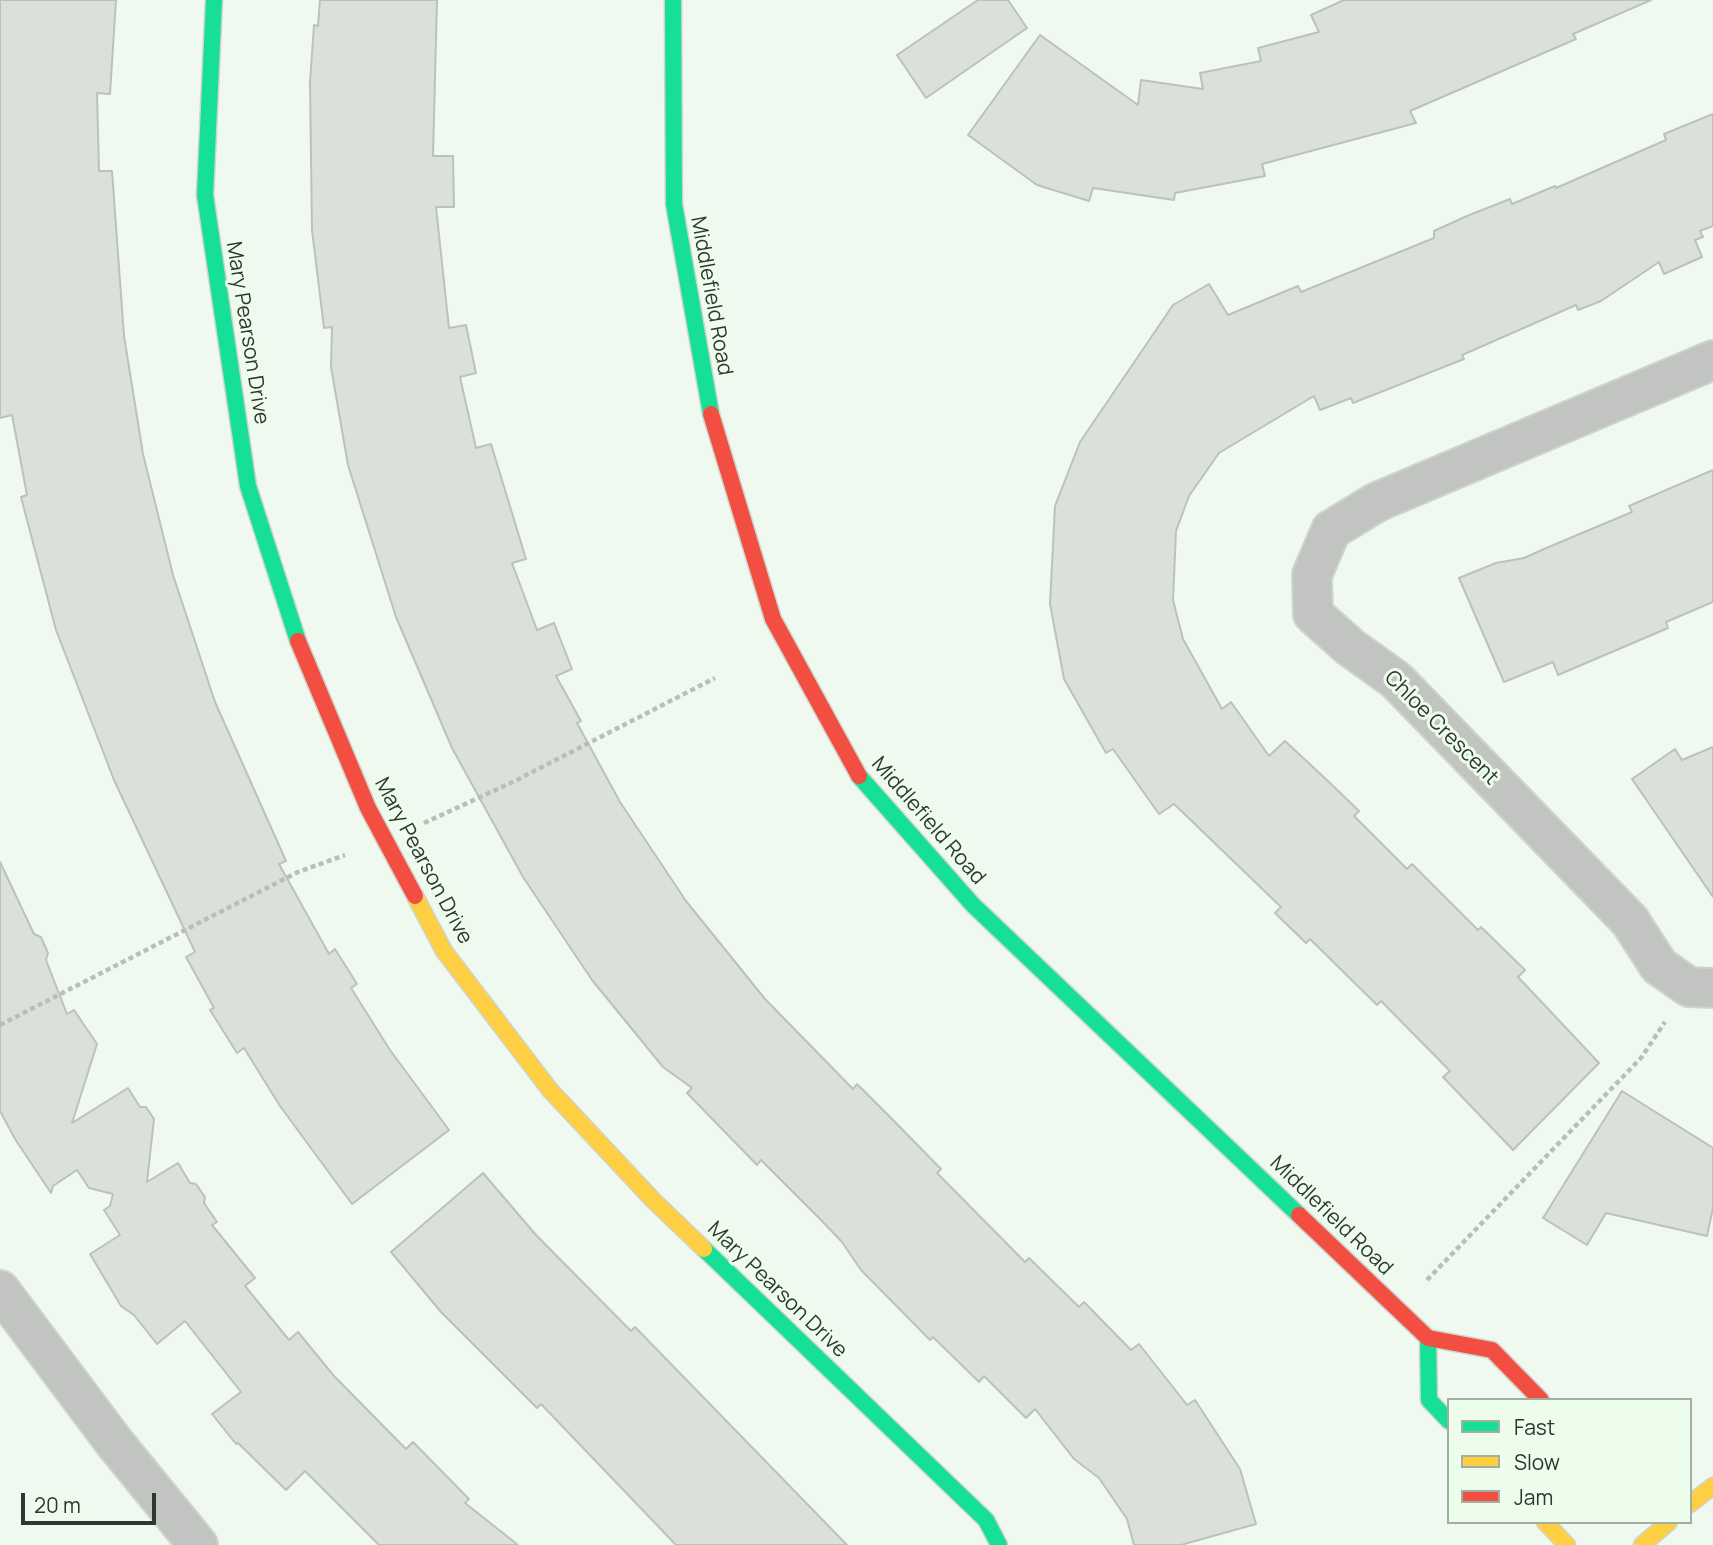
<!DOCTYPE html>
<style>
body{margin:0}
#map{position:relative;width:1713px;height:1545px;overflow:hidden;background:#f0f9ef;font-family:Manrope,sans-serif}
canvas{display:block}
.legend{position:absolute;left:1447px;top:1398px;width:245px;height:126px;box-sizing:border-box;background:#edfdeb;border:2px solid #a2aea0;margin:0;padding:9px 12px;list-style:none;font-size:21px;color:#313730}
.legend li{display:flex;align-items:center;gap:14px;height:35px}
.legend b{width:35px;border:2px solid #a2aea0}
.scale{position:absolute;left:21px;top:1493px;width:135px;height:32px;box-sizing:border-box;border:4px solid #313730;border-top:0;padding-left:9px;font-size:21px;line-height:24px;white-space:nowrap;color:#313730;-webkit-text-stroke:5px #edfdeb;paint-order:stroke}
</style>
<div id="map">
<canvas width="1713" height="1545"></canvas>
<ul class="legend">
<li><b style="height:9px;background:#16e098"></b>Fast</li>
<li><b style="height:9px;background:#ffcf43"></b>Slow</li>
<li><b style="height:9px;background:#f24e42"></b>Jam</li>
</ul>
<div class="scale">20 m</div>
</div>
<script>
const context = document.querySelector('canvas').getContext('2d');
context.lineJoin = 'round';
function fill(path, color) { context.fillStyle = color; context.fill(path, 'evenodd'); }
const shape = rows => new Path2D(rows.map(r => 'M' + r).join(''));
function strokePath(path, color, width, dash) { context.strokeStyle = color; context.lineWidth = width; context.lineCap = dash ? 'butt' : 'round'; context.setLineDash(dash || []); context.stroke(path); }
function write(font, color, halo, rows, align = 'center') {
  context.font = font + ' Manrope,sans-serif'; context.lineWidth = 6; context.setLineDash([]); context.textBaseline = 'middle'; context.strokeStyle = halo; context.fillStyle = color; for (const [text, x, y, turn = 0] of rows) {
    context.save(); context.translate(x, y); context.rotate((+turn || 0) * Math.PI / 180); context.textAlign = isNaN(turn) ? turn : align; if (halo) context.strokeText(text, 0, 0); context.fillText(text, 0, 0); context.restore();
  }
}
const building = shape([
 [0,0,116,0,110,94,97,93,99,171,112,171,124,336,143,454,173,575,215,702,286,861,279,864,329,954,335,949,357,984,351,988,390,1050,449,1130,352,1204,280,1106,244,1048,237,1053,210,1010,214,1008,186,957,195,952,114,780,56,630,21,497,27,495,12,415,0,418,0,0],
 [320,0,437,0,433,156,453,156,454,207,436,207,449,328,466,325,476,373,460,377,476,448,491,444,526,559,512,563,537,630,554,623,572,669,556,676,581,721,577,723,620,802,686,901,765,999,853,1089,857,1084,894,1121,941,1169,937,1173,1025,1262,1029,1258,1079,1307,1084,1302,1131,1350,1139,1344,1187,1405,1195,1400,1240,1469,1256,1524,1181,1545,1134,1545,1127,1519,1099,1478,1074,1459,1035,1409,1026,1418,984,1376,979,1382,933,1337,930,1340,861,1270,842,1242,819,1218,761,1160,757,1165,687,1093,692,1088,663,1067,592,980,523,877,452,748,396,617,348,465,331,367,332,327,324,328,312,230,310,82,314,25,318,26,320,0],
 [978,0,1008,0,1027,28,926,98,897,55,978,0],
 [1344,0,1651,0,1573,34,1576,39,1410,111,1416,123,1262,164,1265,176,1175,193,1174,200,1093,188,1089,201,1037,185,968,135,1040,35,1138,105,1141,80,1203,89,1200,73,1261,61,1258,48,1319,32,1311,15,1344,0],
 [1713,114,1713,226,1700,231,1703,237,1695,240,1702,257,1664,274,1659,262,1601,301,1578,310,1576,305,1462,355,1464,359,1353,403,1351,398,1320,410,1314,396,1219,453,1189,496,1176,531,1173,600,1183,639,1222,709,1231,702,1269,756,1285,741,1329,782,1359,811,1354,816,1407,869,1412,864,1478,930,1481,927,1525,970,1518,977,1599,1063,1513,1150,1443,1077,1450,1071,1381,1001,1377,1005,1310,939,1306,943,1275,913,1281,907,1174,804,1159,814,1113,749,1106,753,1064,679,1050,604,1055,506,1080,442,1173,305,1209,284,1228,315,1298,286,1301,292,1434,238,1434,231,1467,216,1510,199,1512,204,1555,186,1556,188,1666,140,1664,134,1713,114],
 [1713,470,1713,602,1666,622,1668,628,1558,675,1553,662,1504,682,1459,578,1496,563,1524,558,1544,549,1632,512,1629,506,1713,470],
 [1713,747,1713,897,1632,779,1675,749,1682,760,1713,747],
 [0,862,34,934,41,937,48,953,46,960,67,1014,74,1010,97,1044,72,1123,128,1088,140,1107,146,1107,154,1119,147,1182,178,1163,190,1183,196,1184,205,1197,204,1203,217,1222,212,1225,255,1278,245,1286,289,1340,298,1332,334,1376,406,1449,413,1442,469,1499,465,1503,518,1545,379,1545,305,1471,286,1490,238,1443,236,1444,212,1414,241,1392,185,1321,157,1344,134,1315,121,1306,90,1254,120,1235,104,1210,110,1206,113,1194,89,1188,77,1170,53,1186,51,1193,15,1139,0,1111,0,862],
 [1622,1091,1713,1148,1713,1208,1707,1236,1606,1213,1587,1245,1543,1218,1622,1091],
 [483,1173,536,1235,631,1331,635,1327,847,1545,676,1545,541,1404,537,1408,441,1312,391,1252,483,1173]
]);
const path = shape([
 [424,823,515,781,715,678],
 [0,1025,298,872,345,855],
 [1427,1280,1641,1058,1665,1022]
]);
const street = shape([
 [1713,360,1377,502,1331,530,1312,575,1313,614,1350,647,1396,680,1630,921,1659,966,1689,987,1713,988],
 [0,1290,114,1442,198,1545]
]);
const fast = shape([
 [214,0,205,195,248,486,298,641],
 [673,0,674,204,711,414],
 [859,776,973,905,1299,1215],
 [704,1249,986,1520,999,1545],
 [1428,1338,1429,1400,1449,1421]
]);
const slow = shape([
 [415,896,444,951,550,1090,653,1200,704,1249],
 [1690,1504,1713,1486],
 [1545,1522,1567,1545],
 [1642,1545,1669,1522]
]);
const jam = shape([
 [711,414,773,619,859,776],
 [298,641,368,808,415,896],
 [1299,1215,1428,1338,1492,1350,1541,1400]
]);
const streetNames = [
 ["Middlefield Road",711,296,80],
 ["Mary Pearson Drive",247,333,81],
 ["Chloe Crescent",1441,728,45],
 ["Middlefield Road",928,821,49],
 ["Mary Pearson Drive",423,861,62],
 ["Middlefield Road",1331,1216,44],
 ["Mary Pearson Drive",777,1290,44]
];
fill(building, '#dbe1da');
strokePath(building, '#bbc2bb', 2);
strokePath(street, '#ced5cd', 42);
strokePath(fast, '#ced5cd', 19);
strokePath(slow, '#ced5cd', 19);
strokePath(jam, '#ced5cd', 19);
strokePath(path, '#babeb9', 4.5, [5, 3.5]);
strokePath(street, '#c1c4c1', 38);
strokePath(fast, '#16e098', 16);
strokePath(slow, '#ffcf43', 16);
strokePath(jam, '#f24e42', 16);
write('21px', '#313730', '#edfdeb', streetNames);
</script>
